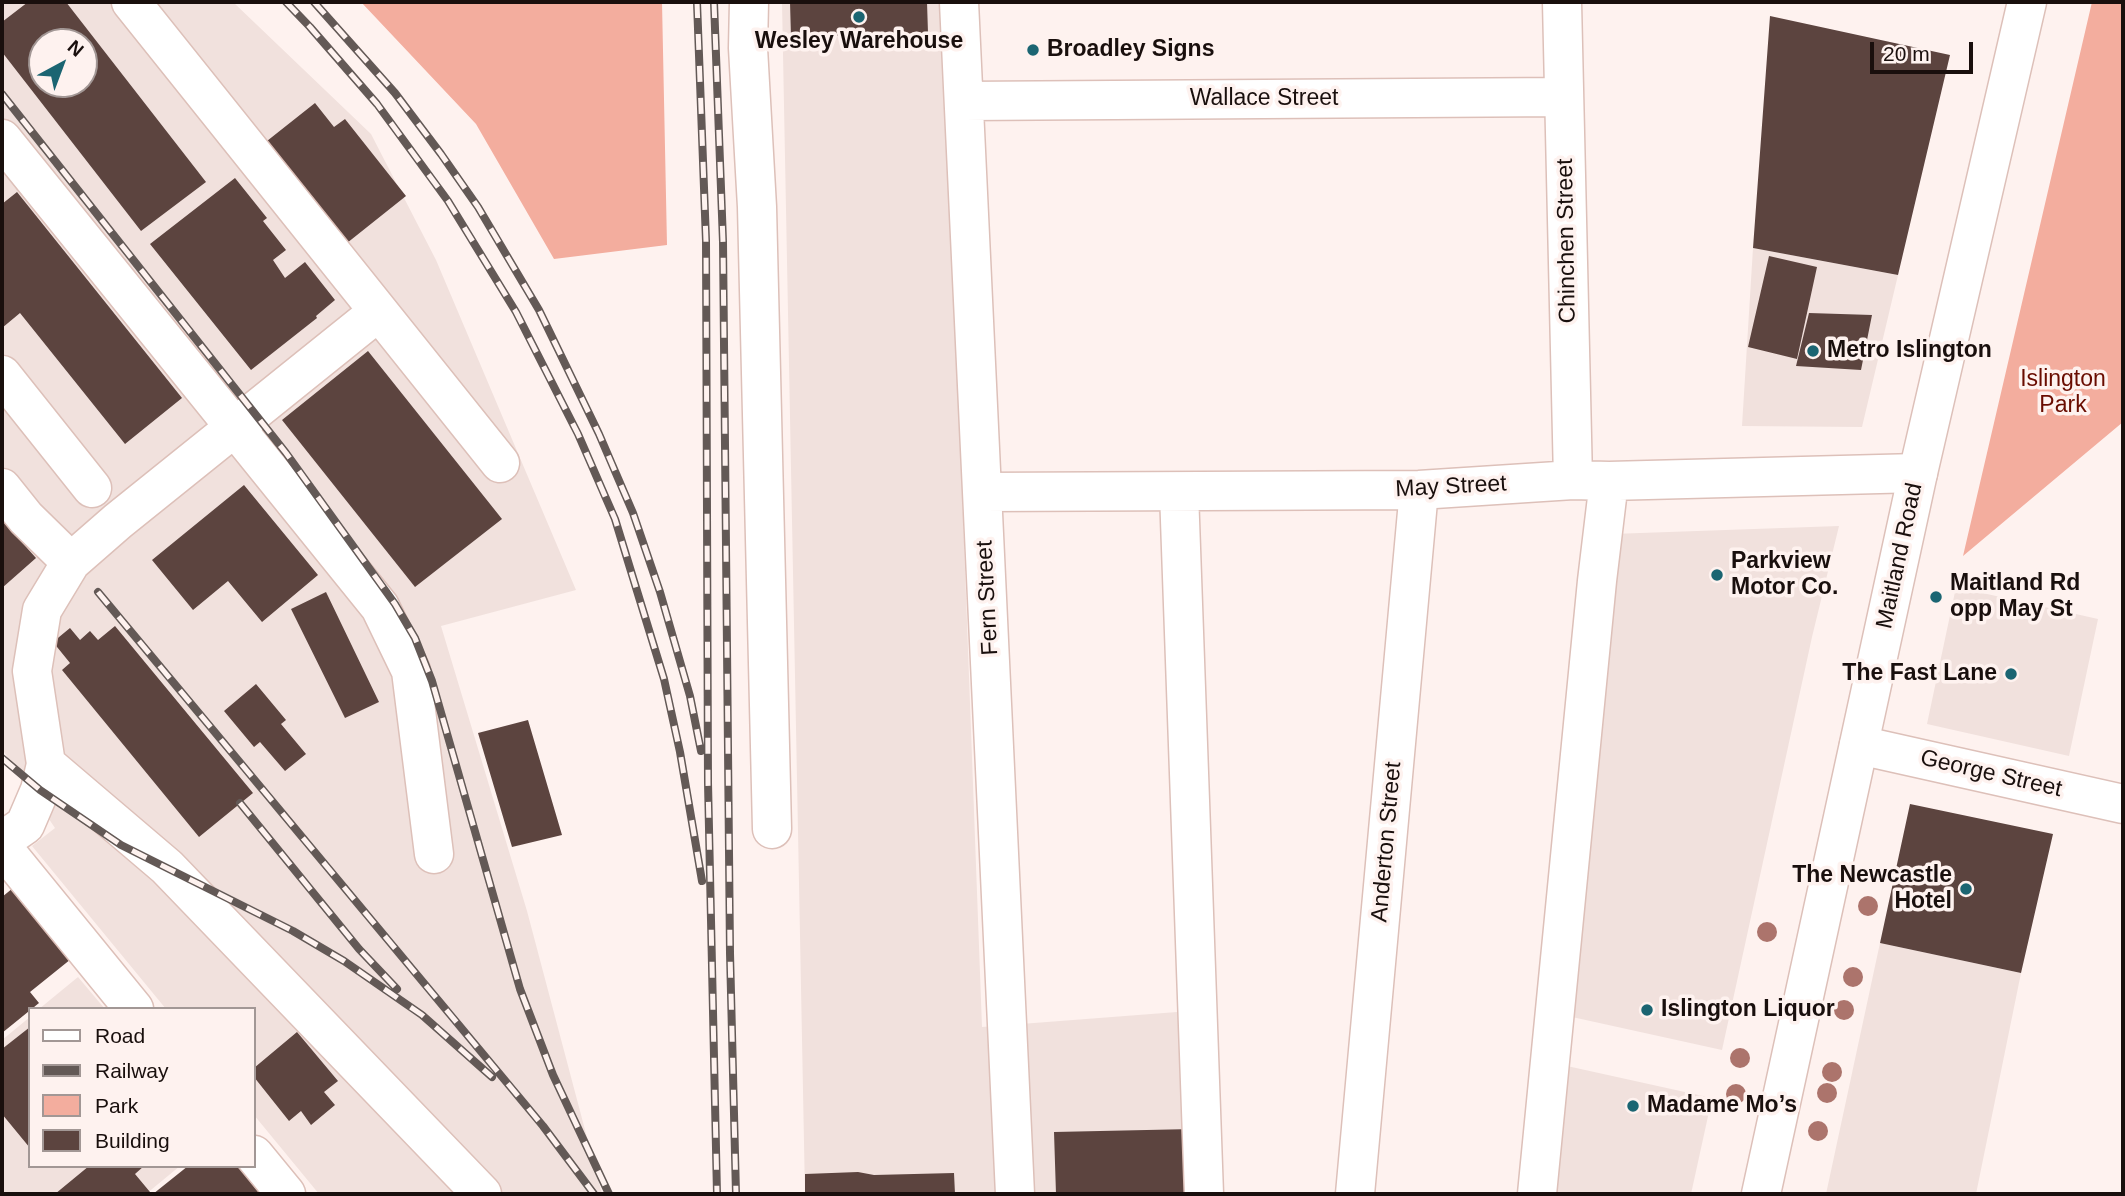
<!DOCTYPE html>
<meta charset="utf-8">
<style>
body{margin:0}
#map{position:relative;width:2125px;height:1196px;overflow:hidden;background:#fef2ef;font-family:Helvetica,sans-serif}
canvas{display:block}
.frame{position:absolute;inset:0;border:4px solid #190f0d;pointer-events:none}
.legend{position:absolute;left:28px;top:1007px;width:228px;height:161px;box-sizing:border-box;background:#fef2ef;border:2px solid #a29795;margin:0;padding:9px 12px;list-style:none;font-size:21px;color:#190f0d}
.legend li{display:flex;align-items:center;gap:14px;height:35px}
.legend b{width:35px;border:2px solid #a29795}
.north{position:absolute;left:28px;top:28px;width:70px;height:70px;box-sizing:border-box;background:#fef2ef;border:2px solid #a29795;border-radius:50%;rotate:41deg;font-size:19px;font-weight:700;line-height:28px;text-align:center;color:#190f0d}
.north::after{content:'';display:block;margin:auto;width:24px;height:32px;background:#1b6572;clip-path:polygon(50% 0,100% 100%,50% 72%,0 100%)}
.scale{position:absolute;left:1870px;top:42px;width:103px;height:32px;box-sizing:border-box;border:4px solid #190f0d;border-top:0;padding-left:9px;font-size:21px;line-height:24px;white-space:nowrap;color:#190f0d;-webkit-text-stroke:5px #fef2ef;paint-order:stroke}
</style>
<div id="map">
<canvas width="2125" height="1196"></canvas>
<div class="frame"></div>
<ul class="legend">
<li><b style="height:9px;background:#fff"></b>Road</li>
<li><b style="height:9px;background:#635956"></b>Railway</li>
<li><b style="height:19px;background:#f3ad9e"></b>Park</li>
<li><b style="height:19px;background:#5c443f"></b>Building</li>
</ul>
<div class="north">N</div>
<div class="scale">20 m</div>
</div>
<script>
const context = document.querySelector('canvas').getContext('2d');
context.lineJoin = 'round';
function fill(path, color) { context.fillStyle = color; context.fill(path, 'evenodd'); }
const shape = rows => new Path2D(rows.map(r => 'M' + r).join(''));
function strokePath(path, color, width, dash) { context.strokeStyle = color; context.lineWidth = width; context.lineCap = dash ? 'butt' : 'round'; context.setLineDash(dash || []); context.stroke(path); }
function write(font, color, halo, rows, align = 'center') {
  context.font = font + ' Helvetica,sans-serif'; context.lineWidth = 7; context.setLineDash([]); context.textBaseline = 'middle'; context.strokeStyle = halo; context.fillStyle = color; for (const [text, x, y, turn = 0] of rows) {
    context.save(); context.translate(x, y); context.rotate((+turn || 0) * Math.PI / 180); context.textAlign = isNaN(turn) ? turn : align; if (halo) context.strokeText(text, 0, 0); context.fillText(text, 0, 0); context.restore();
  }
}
const built = shape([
 [2,2,233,2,371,134,436,260,576,590,441,626,527,911,602,1194,319,1194,254,1115,254,1009,166,1009,32,846,55,828,2,749],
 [42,42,84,42,84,84,42,84],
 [782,2,944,2,982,1027,1203,1010,1210,1194,805,1194],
 [1753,248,1898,275,1862,427,1742,426],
 [1839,526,1812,637,1722,1050,1563,1015,1612,534],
 [1956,587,2098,619,2069,756,1927,724],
 [1880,943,2021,973,1976,1194,1826,1194],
 [78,977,105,1009,39,1009],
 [30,1017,30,1166,180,1166,146,1194,2,1194,2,1040],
 [1558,1064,1712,1098,1691,1194,1545,1194]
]);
const green = shape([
 [361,2,662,2,667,245,554,259,476,124],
 [2092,2,2123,2,2123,422,1963,556]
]);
const building = shape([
 [28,2,66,2,206,182,141,231,2,52,2,22],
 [42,42,84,42,84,84,42,84],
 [790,2,927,2,928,33,791,37],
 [1770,16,1950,55,1898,275,1753,248],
 [315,103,334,127,345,119,406,196,347,243,267,141],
 [235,178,267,218,263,221,286,250,273,260,285,278,305,262,335,300,316,316,317,318,251,370,150,244],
 [17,192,182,398,125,444,20,313,2,328,2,204],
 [1769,256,1817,267,1797,359,1748,347],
 [1809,313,1872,315,1861,370,1796,366],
 [368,351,502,519,415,587,282,420],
 [244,485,318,575,262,622,228,581,193,610,152,560],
 [2,520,36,558,2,588],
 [326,592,379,702,345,718,291,609],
 [115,626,253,793,199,837,62,670,70,663,53,642,70,628,80,640,90,631,98,640],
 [256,684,286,720,281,724,306,754,285,771,260,742,254,747,224,711],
 [528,720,562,835,512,847,478,733],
 [1910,804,2053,834,2021,973,1880,943],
 [13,888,71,959,30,992,39,1003,2,1033,2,961,4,959,2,956,2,897],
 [30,1027,30,1148,2,1114,2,1049],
 [297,1032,338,1081,324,1092,335,1105,311,1125,301,1111,289,1121,254,1077,254,1068],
 [1193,1129,1195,1194,1056,1194,1054,1132],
 [89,1166,144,1166,135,1174,150,1192,148,1194,55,1194],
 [188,1166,238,1166,260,1194,153,1194],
 [858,1172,874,1175,954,1173,955,1194,805,1194,805,1174]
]);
const minor = shape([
 [131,2,500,463],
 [749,2,748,48,757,207,772,829],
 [959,2,1015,1194],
 [1562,2,1573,480],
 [964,101,1564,97],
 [2,139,380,607,411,671,434,854],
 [2,375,92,488],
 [2,488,26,518,71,562],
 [983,492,1419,490,1573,480,1609,481,1918,473],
 [1179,492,1204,1194],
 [1859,745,2123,804],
 [46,764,167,867,482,1194],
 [2,841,25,825,40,790,46,764,32,671,42,610,71,562,118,521,378,312],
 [2,847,134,1009],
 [254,1155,286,1194],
 [1355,1194,1419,490],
 [1537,1194,1597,581,1609,481]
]);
const major = shape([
 [1761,1194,1918,473,2027,2]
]);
const rail = shape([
 [286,2,310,27,377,104,448,201,516,312,578,434,615,519,664,679,680,752,702,881],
 [314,2,395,93,441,154,478,207,539,310,599,434,633,513,660,592,690,696,701,751],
 [697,2,706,241,708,783,717,1194],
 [714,2,723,242,730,953,736,1194],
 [2,94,286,453,395,604,415,638,432,681,520,989,553,1075,609,1194],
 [98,592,543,1126,594,1194],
 [2,758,40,790,121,845,293,931,344,961,422,1015,492,1077],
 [240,803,359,949,397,989]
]);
const trees = [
 [1868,906],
 [1767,932],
 [1853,977],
 [1844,1010],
 [1740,1058],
 [1832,1072],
 [1827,1093],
 [1736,1094],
 [1818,1131]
];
const markers = [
 [859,17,7,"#1b6572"],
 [1033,50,7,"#1b6572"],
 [1813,351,7,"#1b6572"],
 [1717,575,7,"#1b6572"],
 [1936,597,7,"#1b6572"],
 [2011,674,7,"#1b6572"],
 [1966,889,7,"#1b6572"],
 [1647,1010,7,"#1b6572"],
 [1633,1106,7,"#1b6572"]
];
const poiNames = [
 ["Wesley Warehouse",859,42,"center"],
 ["Broadley Signs",1047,50],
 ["Metro Islington",1827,351],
 ["Parkview",1731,562],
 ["Motor Co.",1731,588],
 ["Maitland Rd",1950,584],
 ["opp May St",1950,610],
 ["The Fast Lane",1997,674,"right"],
 ["The Newcastle",1952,876,"right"],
 ["Hotel",1952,902,"right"],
 ["Islington Liquor",1661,1010],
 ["Madame Mo’s",1647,1106]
];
const streetNames = [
 ["Wallace Street",1264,99],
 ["Chinchen Street",1567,241,-91],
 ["May Street",1451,487,-3],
 ["Maitland Road",1900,556,-78],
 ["Fern Street",988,598,-93],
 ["George Street",1991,774,13],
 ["Anderton Street",1387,842,-85]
];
const parkNames = [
 ["Islington",2063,380],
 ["Park",2063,406]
];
fill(built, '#f1e1dd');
fill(green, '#f3ad9e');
fill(building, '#5c443f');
strokePath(minor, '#ddc0b9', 41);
strokePath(major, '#ddc0b9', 41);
strokePath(minor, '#fff', 38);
strokePath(major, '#fff', 38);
strokePath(rail, '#635956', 8);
strokePath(rail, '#fef2ef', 5, [16]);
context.fillStyle = '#ac746c';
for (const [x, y] of trees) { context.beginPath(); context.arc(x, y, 10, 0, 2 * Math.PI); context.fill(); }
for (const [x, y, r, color] of markers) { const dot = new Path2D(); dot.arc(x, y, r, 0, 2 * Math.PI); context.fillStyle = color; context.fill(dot); strokePath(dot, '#fef2ef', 2.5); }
write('bold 23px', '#190f0d', '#fef2ef', poiNames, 'left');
write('23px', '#190f0d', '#fef2ef', streetNames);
write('23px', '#690c00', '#fef2ef', parkNames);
</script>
